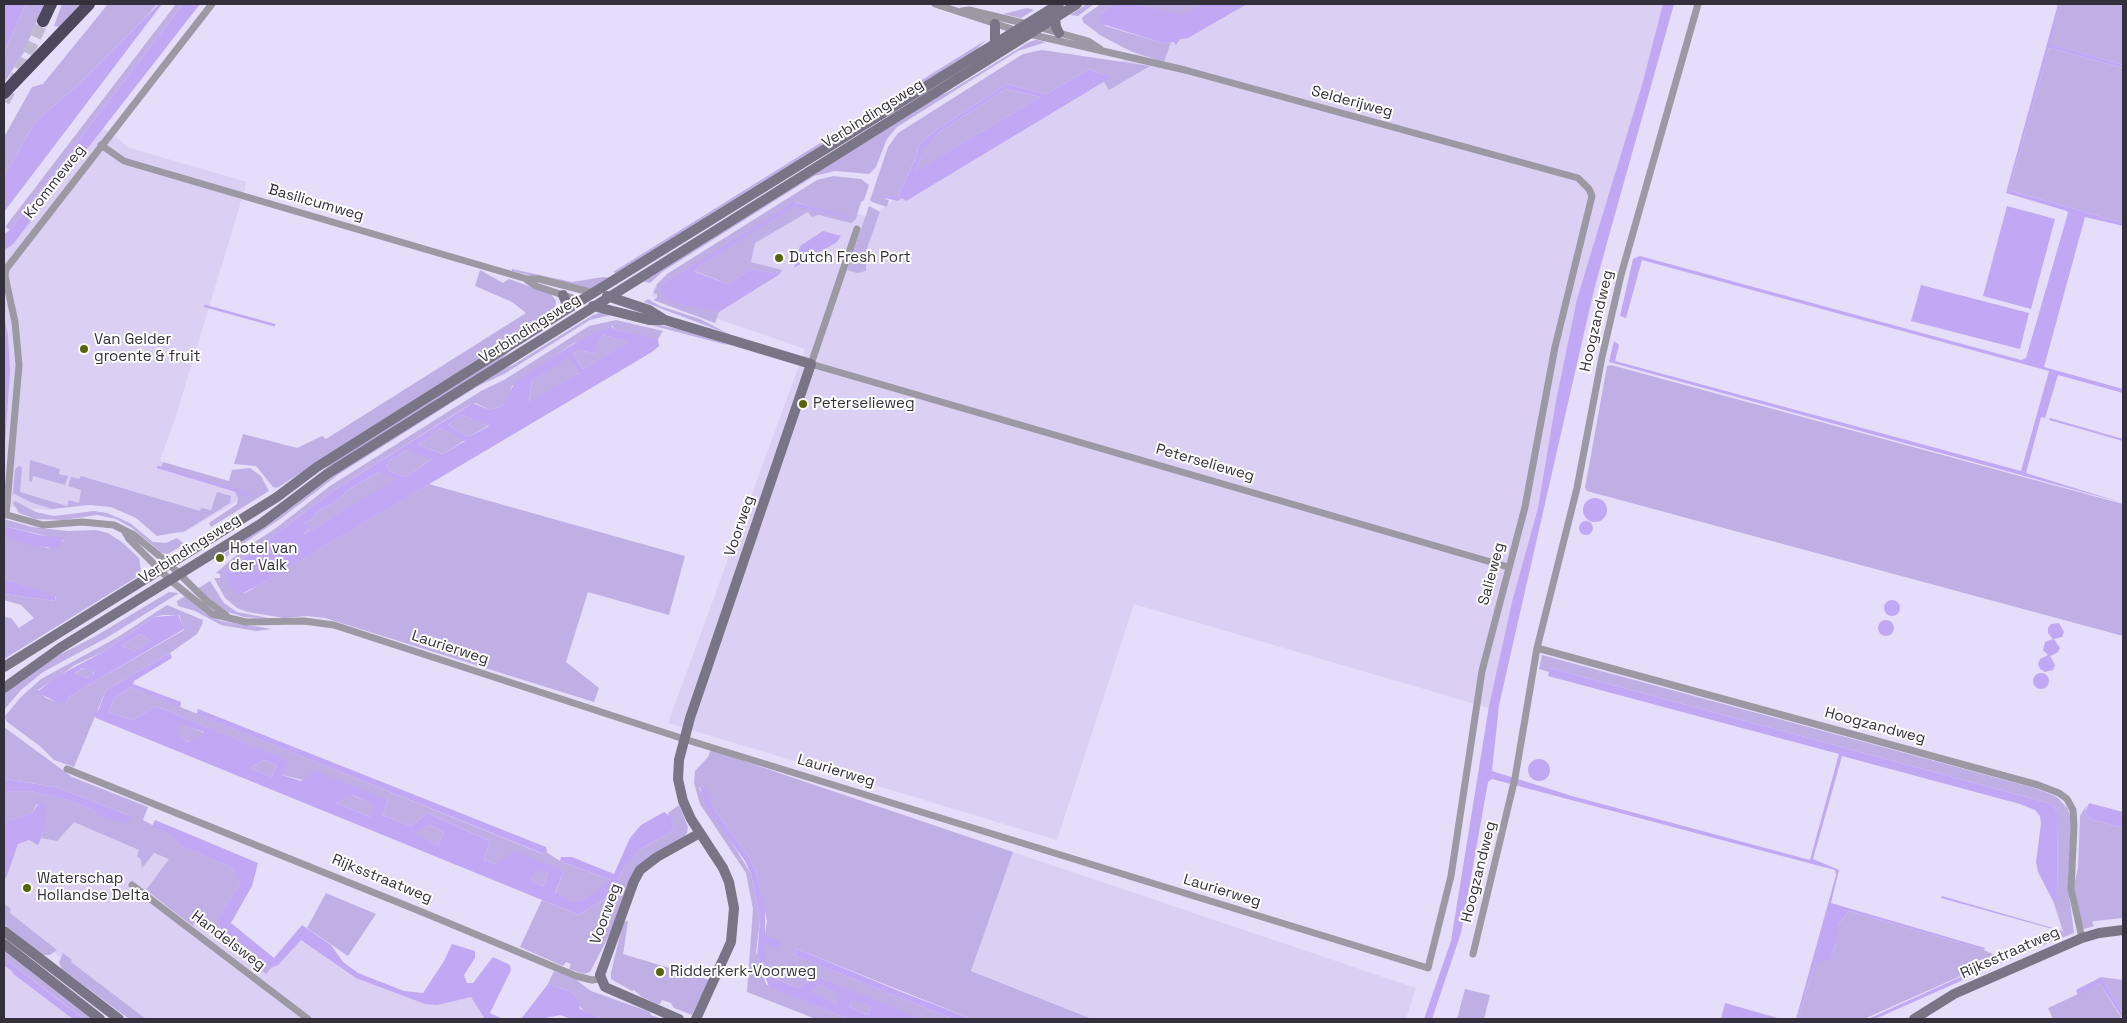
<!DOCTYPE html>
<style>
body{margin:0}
#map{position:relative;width:2127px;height:1023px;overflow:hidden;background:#e5ddf9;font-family:"Space Grotesk",sans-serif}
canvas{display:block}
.frame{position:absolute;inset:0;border:5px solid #33303b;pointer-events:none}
</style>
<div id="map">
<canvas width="2127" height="1023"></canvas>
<div class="frame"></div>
</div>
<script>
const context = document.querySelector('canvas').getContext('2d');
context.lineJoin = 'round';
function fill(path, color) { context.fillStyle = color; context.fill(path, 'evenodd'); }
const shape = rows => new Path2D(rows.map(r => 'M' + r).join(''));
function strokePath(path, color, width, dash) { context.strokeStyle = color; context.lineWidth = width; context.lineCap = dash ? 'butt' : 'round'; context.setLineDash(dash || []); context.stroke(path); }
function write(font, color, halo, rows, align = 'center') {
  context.font = font + ' "Space Grotesk",sans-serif'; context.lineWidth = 4; context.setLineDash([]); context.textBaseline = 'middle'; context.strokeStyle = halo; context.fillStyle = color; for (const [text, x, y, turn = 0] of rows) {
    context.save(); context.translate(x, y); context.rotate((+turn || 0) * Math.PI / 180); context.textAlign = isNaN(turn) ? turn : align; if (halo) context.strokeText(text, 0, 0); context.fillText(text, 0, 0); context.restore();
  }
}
const built = shape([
 [1222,4,1666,4,1492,709,1134,604,1057,840,668,723,805,349,652,296,654,287,795,199,869,217,983,140],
 [102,127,130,148,247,182,176,416,160,460,166,466,252,493,183,533,157,532,128,509,98,500,48,510,4,506,4,248],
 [4,785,66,793,254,865,226,924,275,963,300,935,346,970,416,997,468,991,493,1019,136,1019,4,912],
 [1013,852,1416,988,1406,1019,1092,1019,971,971],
 [4,958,79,1019,4,1019]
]);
const green = shape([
 [26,4,44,4,24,52,4,83,4,53],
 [62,4,80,4,59,27,54,26],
 [108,4,157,4,145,18,78,85,36,121,4,176,4,137,32,87,43,84],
 [176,4,183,4,10,230,5,227],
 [1087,4,1094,4,1078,16,1070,15],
 [1101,4,1114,4,1100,14,1105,26,1163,43,1171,42,1164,62,1130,51,1100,35,1083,22,1082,18,1085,15],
 [1137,4,1202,4,1182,16],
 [2060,4,2123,4,2123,65,2049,44],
 [1027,8,1034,10,1021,18,1003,14],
 [986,40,974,52,619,274,613,272],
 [1036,40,1046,42,1018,51,897,127,887,139,876,167,869,174,835,171,814,176,662,272,650,283,642,281,924,102,948,92,1029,42],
 [2049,48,2123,68,2123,223,2009,190],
 [1042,50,1150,66,1109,90,1104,82,1104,75,1090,69,1046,94,1007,84,933,132,918,146,917,155,898,196,887,196,885,199,889,200,887,207,872,202,870,200,888,147,898,133,1023,54],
 [1006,89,1040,97,913,173,922,155,921,150,941,131],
 [833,176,861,179,869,185,864,200,861,202,856,219,851,223,819,215,812,217,808,212,755,243,751,262,782,270,780,274,751,269,728,284,695,271,698,267,795,205,847,218,796,202,661,285,719,312,715,323,653,300,657,298,657,294,653,293,657,286,656,285,667,274,817,180],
 [869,206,880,212,866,251,866,271,857,273,847,270],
 [512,269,572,282,603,277,611,278,598,288,587,289,512,271],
 [480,270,503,283,509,279,551,294,556,301,555,309,553,313,277,488,273,487,256,466,234,464,243,434,297,448,322,436,326,439,526,313,512,302,475,286],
 [648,299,660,306,700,319,731,335,644,302],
 [602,312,611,315,590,320,504,374,478,386,339,474,280,519,241,545,224,559,222,556,234,545,319,483,495,372,513,365,593,315],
 [620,317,688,331,730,345,723,344],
 [616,320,663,331,658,339,655,339,614,329,612,325,608,330,574,343,512,386,508,400,503,406,489,410,476,403,469,405,334,490,229,569,243,593,247,592,429,484,685,556,669,615,588,592,566,662,599,688,594,702,325,618,307,616,284,618,248,612,237,608,225,598,214,578,220,578,220,574,216,573,240,552,276,528,330,486,481,391,504,380,589,326],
 [603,335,630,342,583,369,573,354,579,350,595,354,599,338],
 [508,350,509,352,490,369,356,453,326,468,324,465],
 [569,357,579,373,529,403,532,380],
 [1611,365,2123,504,2123,636,1587,491,1585,488,1607,366],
 [462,415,489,425,469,437,448,425],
 [441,428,465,440,443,454,418,445],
 [407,450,433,458,405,477,389,471,387,466,389,461],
 [30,460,60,469,59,474,68,476,65,485,33,476,32,482,29,481],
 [163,462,229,481,232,470,250,468,261,476,269,491,211,527,209,523,237,504,238,498,234,490,161,468],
 [19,466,22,467,20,492,67,506,69,500,79,503,81,490,68,486,71,477,79,479,81,476,200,511,201,508,211,510,217,492,231,496,230,503,185,531,157,536,136,518,111,507,89,505,52,509,30,502,13,493,15,469],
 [379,472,395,477,396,480,303,535,309,529,304,523,312,519,319,510,334,503,351,488],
 [15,501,36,512,54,516,94,511,107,513,130,523,153,542,166,543,177,538,184,544,168,554,162,553,132,528,116,519,97,515,64,520,35,519,19,513,13,503],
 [4,519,32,527,68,531,96,530,108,533,123,543,139,558,141,571,135,578,4,659,4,617,11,618,19,628,34,618,21,605,4,600,4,594,56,601,56,597,4,579,4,538,48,548,64,540,4,526],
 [210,581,224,603,237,612,273,619,244,617,225,611,197,589],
 [169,592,179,593,108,637,43,672,21,690,4,710,4,694,23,678,55,657,94,637],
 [185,596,206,614,221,621,272,629,256,631,221,625,195,611,178,606,177,601],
 [167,605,203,620,202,625,197,634,170,653,106,690,74,767,54,760,41,747,6,721,5,716,21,697,41,679,118,637],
 [163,615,179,615,184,630,97,680,69,697,66,702,56,702,46,698,38,690,75,665,103,652,154,617],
 [140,634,151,641,135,651,121,646],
 [1542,655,2038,789,2057,797,2068,809,2071,820,2068,887,2074,933,2036,948,2063,931,2053,901,2057,900,2058,813,2052,804,1550,668,1549,672,1539,669],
 [84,668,94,671,93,675,85,678,75,673],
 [131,687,543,854,546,852,560,861,611,880,611,882,580,902,574,902,555,894,564,871,495,864,484,860,490,841,427,813,411,826,382,815,388,800,282,775,288,761,156,706,133,720,109,712,114,698],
 [180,723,205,733,189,742,175,736],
 [4,727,72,777,148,807,143,820,171,835,181,846,233,868,240,884,221,915,228,934,271,968,266,974,201,925,203,922,199,918,193,926,146,890,169,859,154,853,142,868,141,860,137,856,139,850,74,822,57,841,41,838,47,818,43,803,36,805,32,813,4,822,4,792,30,791,72,801,96,812,131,816,56,787,4,779],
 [711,750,1013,852,971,971,1092,1019,972,1019,797,949,794,955,953,1019,917,1019,816,976,798,988,770,976,762,953,767,921,756,871,749,857,716,812,703,786,699,788,751,874,760,921,756,952,766,984,770,987,849,1019,816,1019,747,992,753,909,746,873,700,804,694,783,695,771,708,757],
 [264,760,276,765,272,777,250,768],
 [352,795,374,805,370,817,336,803],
 [679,805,688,827,687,833,684,837,650,857,590,972,584,974,569,969,571,964,566,962,563,966,520,947,542,900,579,915,614,893,621,872,628,860,640,849,670,833,674,828,668,813],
 [2086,806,2085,812,2090,819,2123,828,2123,918,2095,921,2092,922,2094,926,2084,929,2080,922,2074,885,2078,868,2080,816],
 [429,825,444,832,438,845,413,834],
 [536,869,548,873,543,886,531,881],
 [326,893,376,914,348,956,307,928],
 [4,904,11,909,10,913,57,950,50,955,42,955,4,924],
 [1849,911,1984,950,2001,958,1864,1019,1798,1019,1815,963,1831,956,1835,946,1837,926],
 [628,921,623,954,709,980,692,1015,674,1008,671,1003,662,1000,660,1004,657,1004,642,997,634,990,632,991,611,979,611,973,623,922],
 [4,948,96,1019,84,1019,4,958],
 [63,953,72,960,71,962,146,1019,129,1019,62,969,59,962],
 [554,971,575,979,591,991,650,1012,651,1015,662,1019,603,1019,584,1011,577,1004,574,993,548,984],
 [2101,977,2123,980,2123,1013,2104,982],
 [2100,984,2122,1019,2053,1019,2048,1008],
 [820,985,841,995,836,1003,810,992],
 [1465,989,1490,995,1484,1019,1457,1019],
 [852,999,871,1006,868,1015,849,1007]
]);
const water = shape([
 [4,4,26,4,4,53],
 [159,4,162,4,4,212,4,176,36,121,78,85],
 [183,4,200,4,13,244,4,250,4,234,10,230],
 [1114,4,1137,4,1182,15,1202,4,1247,4,1188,38,1180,39,1176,45,1174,42,1163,43,1102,24,1100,14],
 [1663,4,1674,4,1594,289,1499,705,1492,771,1572,796,1810,860,1839,754,1548,676,1550,668,2052,804,2058,813,2057,901,2053,901,2038,872,2036,862,2041,823,2040,816,2035,810,2020,804,1842,756,1813,859,1839,870,1831,903,1985,948,1984,950,1849,911,1837,926,1837,940,1830,959,1815,963,1798,1019,1796,1019,1836,875,1835,870,1492,779,1488,782,1461,933,1432,1019,1424,1019,1451,941,1489,706,1512,602,1538,508,1556,401,1577,299,1642,85],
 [2058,4,2060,4,2050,44,2123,65,2123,68,2049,48,2009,190,2123,223,2123,226,2085,217,2044,367,2123,389,2123,393,2058,375,2045,418,2041,417,2026,473,2123,503,1609,362,1614,341,1619,345,1615,361,2021,471,2049,371,1642,260,1626,318,1620,316,1633,259,1640,256,2021,360,2026,358,2068,213,2067,211,2006,193],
 [1090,69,1104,75,1108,74,1110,78,906,201,902,198,898,201,885,198,887,196,898,196,917,155,918,146,933,132,1007,84,1046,94],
 [1006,89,1040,97,914,172,922,155,922,150,941,131],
 [794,202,847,216,847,218,795,206,698,267,695,272,728,284,751,269,780,274,719,312,671,302,660,293,661,285],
 [2007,206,2055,219,2031,309,1983,296],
 [823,231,841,236,837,242,794,268,800,246],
 [1921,285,2029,313,2020,349,1911,321],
 [4,316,8,335,10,371,4,459],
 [610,325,614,329,658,339,659,346,652,352,259,585,243,593,235,593,227,579,226,574,229,569,334,490,473,403,489,410,503,406,515,382,575,343,600,330,608,330],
 [603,335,629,342,583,369,573,354,579,350,595,354,599,339],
 [569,358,579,373,529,402,532,380],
 [462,415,488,425,489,426,469,437,448,425],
 [441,428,465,441,443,454,418,445],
 [407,450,432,459,405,477,389,471,387,466,389,461],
 [379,472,396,479,303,535,309,529,308,525,304,523,312,519,319,510,334,503,351,488],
 [2050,418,2123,439,2123,441,2049,420],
 '1583 510a12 12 0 1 1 24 0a12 12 0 1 1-24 0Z',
 '1579 528a7 7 0 1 1 14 0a7 7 0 1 1-14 0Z',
 [4,526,40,535,65,538,65,540,62,540,61,546,56,548,35,546,4,538],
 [4,579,55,596,56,601,4,594],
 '1884 608a8 8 0 1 1 16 0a8 8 0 1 1-16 0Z',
 [178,615,184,629,97,680,69,697,66,702,56,702,37,692,56,677,103,652,154,617],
 [140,634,151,641,135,651,121,646],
 [83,668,94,671,94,674,86,678,75,673],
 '1878 628a8 8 0 1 1 16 0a8 8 0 1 1-16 0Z',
 [2059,623,2064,632,2062,637,2054,639,2060,648,2057,653,2050,656,2055,665,2053,670,2045,672,2040,669,2038,664,2040,659,2048,655,2043,650,2045,642,2053,639,2048,633,2048,628,2051,624],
 [170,653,172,658,134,681,133,684,181,702,181,705,179,707,131,687,114,698,109,712,133,720,156,706,289,761,282,775,301,781,315,771,388,800,382,815,411,826,427,813,490,841,484,860,495,864,515,851,564,871,555,893,574,902,580,902,611,880,560,861,561,857,572,857,614,874,630,838,641,825,664,812,670,816,674,828,670,833,640,849,629,860,621,872,614,893,579,915,96,718,94,714,99,709,106,690],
 [180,724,204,732,204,733,188,742,176,735],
 [264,760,276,765,272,777,250,768],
 [353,795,373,805,370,817,336,803],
 [429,825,444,832,438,845,414,834],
 [536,870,548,873,543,886,531,881],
 '2033 681a8 8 0 1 1 16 0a8 8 0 1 1-16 0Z',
 [198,709,546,847,547,851,544,854,197,714],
 '1528 770a11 11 0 1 1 22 0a11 11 0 1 1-22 0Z',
 [4,779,56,787,131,816,130,820,124,823,97,815,96,812,72,801,30,791,4,792],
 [700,786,705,787,716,812,749,857,756,871,765,910,765,936,780,941,778,949,764,943,763,947,770,976,798,988,816,976,917,1017,917,1019,849,1019,769,987,757,956,760,921,751,874,745,861,705,805],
 [820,985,840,995,836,1003,811,992],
 [852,1000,871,1006,868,1015,849,1007],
 [40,802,43,803,46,810,47,818,41,838,38,845,29,840,18,844,6,878,4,878,4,822,32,813],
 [2089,803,2123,812,2123,828,2090,819,2085,812],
 [155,820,258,863,252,886,231,923,274,958,302,925,331,945,343,962,358,973,404,991,423,993,444,961,452,944,475,951,475,958,464,975,467,983,473,983,493,957,510,965,511,970,490,1013,503,1019,485,1019,471,997,437,1005,425,1004,356,978,301,940,278,965,271,968,228,934,219,925,221,915,240,884,233,868,181,846,171,835,152,826],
 [1942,896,2063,931,2028,951,1875,1019,1868,1019,2057,933,2056,930,1941,898],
 [797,949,904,993,972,1019,953,1019,806,960,794,955],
 [4,958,56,998,84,1019,73,1019,12,973,13,972,4,965],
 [2101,977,2123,1013,2123,1019,2100,984,2078,995,2076,990],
 [548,984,574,993,580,1009,603,1019,572,1019,560,1015,541,1019,521,1019],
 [1725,1003,1781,1019,1721,1019]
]);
const stream = shape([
 [205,306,274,325],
 [158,467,250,495]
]);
const highwayTunnel = shape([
 [4,102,43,21]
]);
const street = shape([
 [935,4,1018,31],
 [1698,4,1621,275,1602,357,1577,488,1537,648,2038,785,2059,793,2067,799,2073,810,2074,826,2071,889,2082,938],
 [962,11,969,10,1027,24],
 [1038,27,1088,41,1100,49],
 [101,145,124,161,527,279,539,279,594,293],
 [857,229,811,364,1508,567],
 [527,280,536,286,581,301],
 [4,514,43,525,82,522,114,525,134,535,168,563,207,601,226,615],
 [6,515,19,365,15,322,5,276,6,269,212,4],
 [124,530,129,539,170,580,212,614,246,622,304,621,334,625,684,739,1428,968,1451,876,1482,671,1525,507,1555,347,1592,196,1589,189,1578,178,1185,70,1029,34],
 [67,769,422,912,576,976,592,980,600,979],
 [132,885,308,1019],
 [1473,954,1515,778,1537,648]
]);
const secondary = shape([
 [1055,17,1056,27,1059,33],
 [995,24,995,42],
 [563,295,566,302,564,311],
 [607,296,649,310,665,320,811,364,690,718,679,760,678,779,683,801,691,819,723,868,729,882,734,908,731,942,696,1019],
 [593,306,649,320,664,320],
 [4,667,277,497,317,467,564,311,1059,4],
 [4,688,60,648,262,523,327,474,1077,4],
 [4,931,119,1019],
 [4,944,100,1019],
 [679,1019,605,987,600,975,634,881,640,870,657,857,700,833],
 [1914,1019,1954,994,2082,938,2099,933,2123,930]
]);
const highway = shape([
 [43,21,51,4]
]);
const highwayBridge = shape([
 [4,93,89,4]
]);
const markers = [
 [779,258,5,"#57650a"],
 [84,349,5,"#57650a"],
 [803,404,5,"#57650a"],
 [220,558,5,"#57650a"],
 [27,888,5,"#57650a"],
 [660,972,5,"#57650a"]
];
const streetNames = [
 ["Selderijweg",1352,102,15],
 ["Verbindingsweg",873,114,-32],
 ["Krommeweg",55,182,-52],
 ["Basilicumweg",316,203,16],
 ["Hoogzandweg",1597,321,-77],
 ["Verbindingsweg",530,329,-32],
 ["Peterselieweg",1205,463,16],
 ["Voorweg",740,526,-71],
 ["Verbindingsweg",190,549,-32],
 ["Salieweg",1492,574,-75],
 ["Laurierweg",450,648,18],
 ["Hoogzandweg",1875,726,15],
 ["Laurierweg",836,771,17],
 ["Hoogzandweg",1479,872,-76],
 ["Rijksstraatweg",382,879,22],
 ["Laurierweg",1222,891,17],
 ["Voorweg",606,914,-70],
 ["Handelsweg",228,941,37],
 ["Rijksstraatweg",2010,953,-24]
];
const poiNames = [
 ["Dutch Fresh Port",789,258],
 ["Van Gelder",94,340],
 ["groente & fruit",94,357],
 ["Peterselieweg",813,404],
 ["Hotel van",230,549],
 ["der Valk",230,566],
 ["Waterschap",37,879],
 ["Hollandse Delta",37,896],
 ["Ridderkerk-Voorweg",670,972]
];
fill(built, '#dbd0f3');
fill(green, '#c0afe5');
fill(water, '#c1a8f4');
strokePath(stream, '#c1a8f4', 2.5);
strokePath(highwayTunnel, '#c1bad3', 12, [12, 6]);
strokePath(street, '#9c98a4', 7);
strokePath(secondary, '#7a7586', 10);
strokePath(highway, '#4e465d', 12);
strokePath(highwayBridge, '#4e465d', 12);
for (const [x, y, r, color] of markers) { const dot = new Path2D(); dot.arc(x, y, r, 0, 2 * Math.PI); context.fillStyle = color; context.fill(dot); strokePath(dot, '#fff', 2); }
write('15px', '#33303b', '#fff', streetNames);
write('15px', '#33303b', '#fff', poiNames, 'left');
</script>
